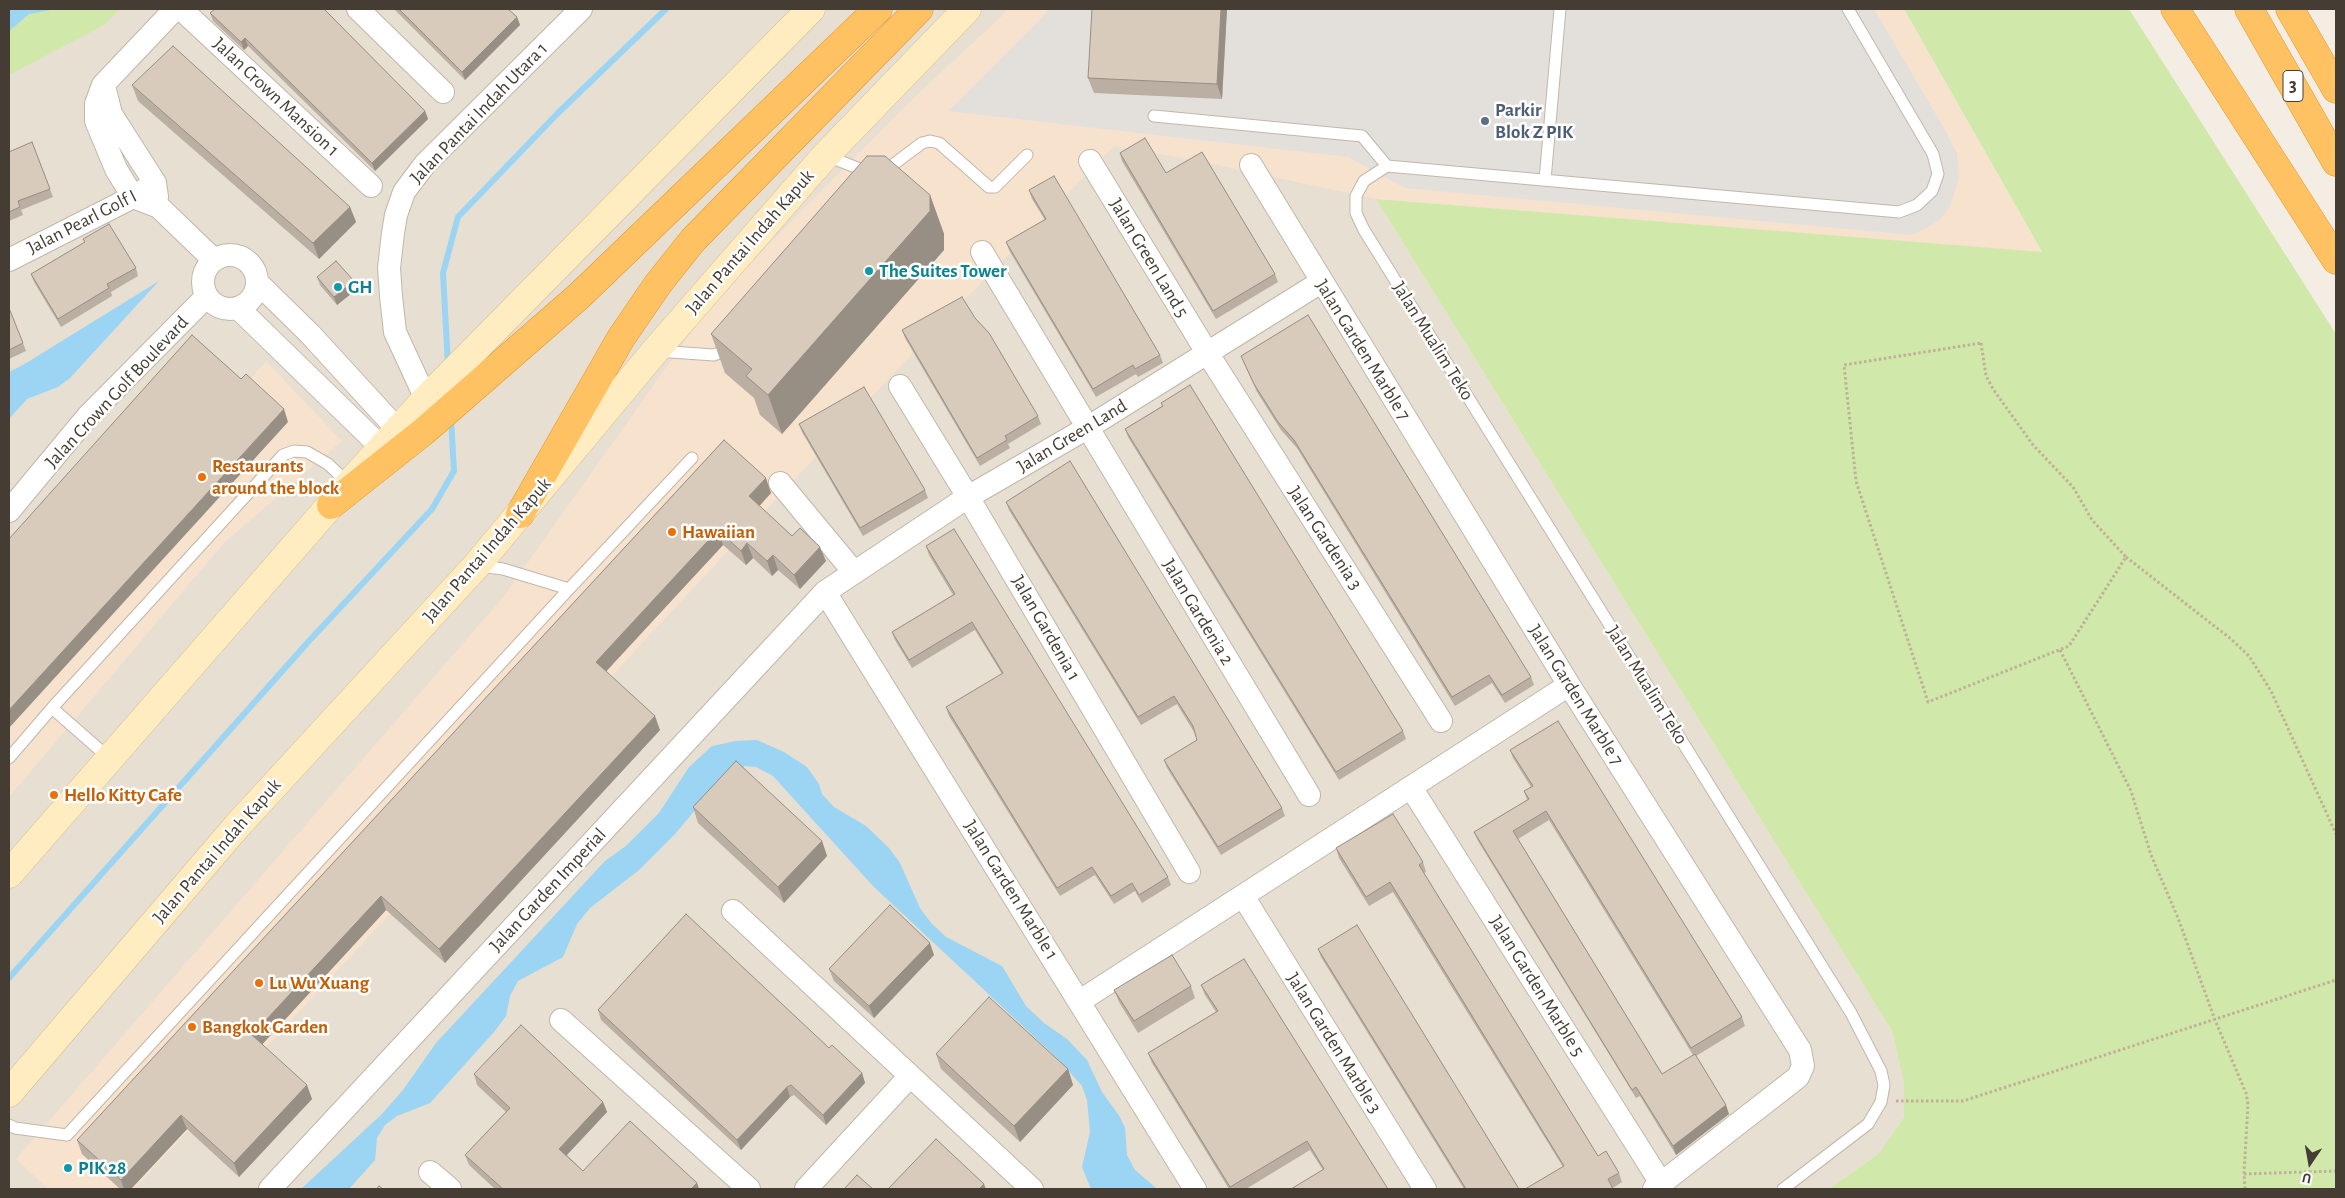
<!DOCTYPE html>
<style>
body{margin:0}
#map{position:relative;width:2345px;height:1198px;overflow:hidden;background:#f3ede3;font-family:"Alegreya Sans",sans-serif}
canvas{display:block}
.frame{position:absolute;inset:0;border:10px solid #453d33;pointer-events:none}
.north{position:absolute;left:2285px;top:1138px;width:50px;height:50px;-webkit-text-stroke:4px #fff;paint-order:stroke;rotate:192deg;font-size:14px;font-weight:700;line-height:20px;text-align:center;color:#453d33}
.north::after{content:'';display:block;margin:auto;width:18px;height:22px;background:#453d33;clip-path:polygon(50% 0,100% 100%,50% 72%,0 100%)}
</style>
<div id="map">
<canvas width="2345" height="1198"></canvas>
<div class="frame"></div>
<div class="north">U</div>
</div>
<script>
const context = document.querySelector('canvas').getContext('2d');
context.lineJoin = 'round';
function fill(path, color) { context.fillStyle = color; context.fill(path, 'evenodd'); }
const shape = rows => new Path2D(rows.map(r => 'M' + r).join(''));
function strokePath(path, color, width, dash) { context.strokeStyle = color; context.lineWidth = width; context.lineCap = dash ? 'butt' : 'round'; context.setLineDash(dash || []); context.stroke(path); }
function write(font, color, halo, rows, align = 'center') {
  context.font = font + ' "Alegreya Sans",sans-serif'; context.lineWidth = 5; context.setLineDash([]); context.textBaseline = 'middle'; context.strokeStyle = halo; context.fillStyle = color; for (const [text, x, y, turn = 0] of rows) {
    context.save(); context.translate(x, y); context.rotate((+turn || 0) * Math.PI / 180); context.textAlign = isNaN(turn) ? turn : align; if (halo) context.strokeText(text, 0, 0); context.fillText(text, 0, 0); context.restore();
  }
}
const residential = shape([
 [9,9,1904,9,1376,199,1892,1031,1904,1083,1904,1117,1879,1153,1829,1189,9,1189]
]);
const commercial = shape([
 [1009,9,1904,9,2042,253,1376,199,1194,160,1114,146,890,377,134,1189,48,1189,16,1159,504,596,713,301,906,105],
 [266,361,342,441,224,543,9,797,9,649]
]);
const green = shape([
 [9,9,120,9,104,25,9,75],
 [1904,9,2129,9,2336,334,2336,1189,1829,1189,1879,1153,1904,1117,1904,1083,1892,1031,1376,199,2042,252]
]);
const parking = shape([
 [1050,9,1874,9,1945,130,1957,154,1959,178,1950,206,1939,221,1912,235,1405,188,1348,157,948,111]
]);
const water = shape([
 [9,9,56,9,29,14,9,31],
 [159,281,70,378,58,387,27,399,9,419,9,372,23,365],
 [757,740,784,752,807,767,819,784,822,794,834,807,866,826,889,848,900,863,920,908,931,923,946,937,1002,966,1026,1006,1044,1023,1067,1039,1087,1060,1102,1092,1120,1117,1125,1128,1127,1155,1135,1170,1157,1189,1091,1189,1082,1167,1090,1132,1087,1100,1082,1086,1058,1059,873,886,773,776,756,767,745,766,722,778,675,834,639,870,590,908,577,924,563,957,518,981,510,996,506,1016,494,1032,430,1103,397,1116,385,1125,377,1138,375,1160,349,1189,301,1189,381,1115,403,1090,436,1043,605,861,626,846,659,813,689,767,712,746,736,741]
]);
const stream = shape([
 [448,366,443,273,458,217,558,113,666,9],
 [9,978,309,641,432,509,454,471,451,418]
]);
const path = shape([
 [1981,343,1986,376,1993,389,2033,445,2073,487,2092,520,2126,557,2069,646,1928,702,1856,481,1844,365,1981,343],
 [2126,557,2231,639,2249,656,2271,691,2336,834],
 [2060,650,2131,791,2151,855,2178,918,2215,1020,2246,1093,2248,1104,2244,1174,2245,1189],
 [1896,1101,1963,1101,2336,980],
 [2244,1174,2336,1171]
]);
const service = shape([
 [1154,116,1362,136,1387,166,1899,212,1917,205,1932,191,1938,174,1933,154,1848,9],
 [827,156,878,176,922,143,930,141,939,143,989,187,995,187,1027,155],
 [1387,166,1364,181,1356,196,1356,213,1364,230,1851,1013,1881,1071,1884,1085,1881,1102,1868,1124,1783,1189],
 [1545,180,1560,9],
 [657,351,714,355,721,352,729,344],
 [479,566,503,569,569,589],
 [52,708,109,758],
 [9,758,52,708,283,455,294,451,307,452,328,464,349,484],
 [9,1125,15,1128,67,1135,569,589,692,458]
]);
const minor = shape([
 [175,9,103,85,96,104,96,121,116,169,133,197,159,207,214,260],
 [181,9,371,186],
 [358,9,443,92],
 [104,86,111,114,155,183,157,197],
 [1090,161,1208,354,1441,721],
 [1251,165,1569,685,1800,1050,1803,1066,1798,1077,1654,1189],
 [982,252,1309,795],
 '203 282a27 27 0 1 1 54 0a27 27 0 1 1-54 0Z',
 [9,260,133,197,155,183],
 [258,283,310,334,398,430],
 [238,308,382,448],
 [900,386,968,497,1189,872],
 [426,399,395,332,391,296,389,268,393,233,396,215,404,192,425,164,581,9],
 [780,483,853,571],
 [9,511,88,416,207,296],
 [825,592,1195,1189],
 [1412,789,1661,1183],
 [1243,896,1425,1189],
 [733,911,1032,1189],
 [1080,1001,1569,685],
 [561,1020,749,1189],
 [430,1172,450,1189],
 [270,1189,825,592,968,497,1087,428,1321,282],
 [806,1189,910,1076]
]);
const secondary = shape([
 [9,874,349,484,426,399,811,9],
 [9,1093,237,826,476,566,655,351,825,156,967,9]
]);
const motorway = shape([
 [2175,9,2336,260],
 [2249,9,2336,162],
 [2290,9,2336,89],
 [331,505,423,432,579,296,878,9],
 [520,514,621,338,658,284,693,240,919,9]
]);
const wall = shape([
 [394,9,508,9,517,17,520,25,465,80],
 [1227,9,1222,99,1094,93,1088,78],
 [210,13,425,111,428,119,375,171,248,46,244,50,213,21],
 [132,85,350,207,356,222,319,259,138,101],
 [32,142,53,197,21,210,23,215,9,221,9,152],
 [1120,153,1166,173,1275,274,1278,282,1216,319,1122,161],
 [1029,190,1160,355,1163,363,1138,377,1136,374,1096,397,1009,250,1006,242,1045,220,1032,199],
 [930,195,944,234,944,250,782,434,760,415,754,398,725,373,711,334],
 [83,239,136,268,138,276,111,292,112,296,61,327,34,282,31,274,85,243],
 [317,277,357,289,337,305,320,285],
 [9,308,26,351,9,359],
 [975,318,1038,416,1041,424,1008,444,1010,448,980,466,905,338,902,330],
 [1241,356,1531,677,1534,685,1505,703,1492,683,1455,706,1297,448,1281,430,1257,392],
 [1161,403,1403,731,1406,739,1339,780,1128,437,1125,429,1162,406],
 [799,424,925,490,928,498,863,536,802,432],
 [724,440,771,493,759,505,792,536,826,561,800,589,778,570,772,576,753,558,746,565,723,545,606,671,660,730,445,963,386,910,262,1044,312,1099,239,1177,187,1129,131,1189,120,1189,82,1154,77,1140],
 [1006,502,1282,808,1285,816,1221,855,1167,768,1164,760,1197,740,1194,732,1177,704,1141,725,1009,510],
 [926,546,1168,877,1171,885,1142,903,1135,891,1114,904,1095,875,1060,896,949,716,946,707,1002,674,975,630,912,668,895,640,892,632,953,595,929,555],
 [1510,750,1742,1017,1745,1026,1696,1056,1729,1114,1676,1155,1640,1096,1636,1098,1478,841,1474,832,1527,800,1524,791,1531,787,1513,758],
 [1549,820,1693,1055,1662,1074,1518,839],
 [693,807,822,841,827,856,784,903,698,823],
 [1336,848,1423,862,1426,872,1424,873,1598,1156,1619,1173,1622,1182,1613,1188,1563,1167,1393,892,1369,906,1339,858],
 [1318,949,1519,1189,1464,1189,1321,957],
 [934,955,874,1018,834,981,829,969],
 [1201,985,1388,1189,1323,1170,1310,1150,1246,1189,1229,1189,1152,1063,1148,1053,1216,1012,1205,995],
 [1191,986,1195,998,1138,1033,1119,1002,1114,990],
 [598,1010,829,1048,862,1073,865,1083,826,1125,794,1095,790,1097,741,1150,601,1020],
 [936,1054,1068,1069,1073,1085,1020,1142,941,1069],
 [474,1074,603,1102,607,1112,567,1155,583,1171,697,1183,699,1189,495,1189,469,1165,465,1155,506,1112,477,1085]
]);
const shadedWall = shape([
 [1221,9,1227,9,1222,99,1217,84],
 [517,17,520,25,465,80,462,72],
 [245,38,248,46,244,50,241,42],
 [425,111,428,119,375,171,372,163],
 [930,195,944,234,944,250,782,434,768,395],
 [350,207,356,222,319,259,313,243],
 [354,281,357,289,337,305,334,297],
 [284,409,288,422,9,728,9,710],
 [766,478,771,493,755,511,749,496],
 [718,530,723,545,601,677,596,662],
 [747,543,753,558,746,565,741,551],
 [820,547,826,561,800,589,794,575],
 [773,555,778,570,772,576,767,561],
 [655,716,660,730,445,963,439,949],
 [822,841,827,856,784,903,778,887],
 [381,896,386,910,257,1050,252,1035],
 [930,943,934,955,874,1018,869,1006],
 [1068,1069,1073,1085,1020,1142,1014,1126],
 [862,1073,865,1083,826,1125,823,1115],
 [307,1085,312,1099,239,1177,234,1163],
 [787,1087,790,1097,741,1150,737,1140],
 [603,1102,607,1112,563,1159,559,1149],
 [1726,1105,1729,1114,1676,1155,1673,1146],
 [181,1115,187,1129,131,1189,124,1189,121,1180],
 [697,1183,699,1189,691,1189],
 [984,1184,986,1189,979,1189]
]);
const building = shape([
 [215,9,324,9,425,111,372,163,245,38,241,42,210,13,215,9],
 [399,9,508,9,517,17,462,72,399,9],
 [1092,9,1221,9,1217,84,1088,78,1092,9],
 [173,46,350,207,313,243,132,85,173,46],
 [1145,138,1166,173,1202,152,1275,274,1213,311,1120,153,1145,138],
 [32,142,50,189,18,201,20,207,9,212,9,152,32,142],
 [867,156,885,156,930,195,930,211,768,395,746,376,752,369,711,334,867,156],
 [1054,176,1160,355,1135,369,1133,365,1093,389,1006,242,1046,219,1029,190,1054,176],
 [109,224,136,268,107,284,109,288,58,319,31,274,85,242,83,239,109,224],
 [336,261,354,281,334,297,317,277,336,261],
 [962,297,975,318,989,333,1038,416,1005,436,1007,440,977,458,902,330,962,297],
 [9,308,23,343,9,350,9,308],
 [1308,315,1531,677,1502,695,1489,675,1452,697,1294,440,1278,422,1254,384,1241,356,1308,315],
 [192,335,241,379,246,374,284,409,9,710,9,539,192,335],
 [1190,385,1403,731,1336,772,1125,429,1163,406,1161,403,1190,385],
 [864,387,925,490,860,528,799,424,864,387],
 [724,440,766,478,749,496,792,536,800,528,820,547,794,575,773,555,767,561,747,543,741,551,718,530,596,662,655,716,439,949,381,896,252,1035,307,1085,234,1163,181,1115,121,1180,77,1140,724,440],
 [1070,461,1282,808,1218,847,1164,760,1197,740,1193,726,1174,696,1138,717,1006,502,1070,461],
 [954,529,1168,877,1139,895,1132,883,1111,896,1092,867,1057,888,946,707,1003,673,972,622,909,660,892,632,955,594,926,546,954,529],
 [1558,721,1742,1017,1691,1048,1546,811,1513,831,1662,1074,1695,1054,1726,1105,1673,1146,1636,1087,1632,1090,1474,832,1529,799,1524,791,1533,786,1510,750,1558,721],
 [736,761,822,841,778,887,693,807,736,761],
 [1393,814,1423,862,1419,865,1598,1156,1606,1151,1619,1173,1608,1179,1613,1189,1525,1189,1564,1166,1390,882,1366,897,1336,848,1393,814],
 [890,905,930,943,869,1006,829,969,890,905],
 [686,914,829,1048,832,1045,862,1073,823,1115,791,1085,787,1087,737,1140,598,1010,686,914],
 [1357,925,1519,1189,1466,1189,1318,949,1357,925],
 [1172,955,1191,986,1134,1021,1114,990,1172,955],
 [1244,959,1388,1189,1291,1189,1324,1169,1307,1141,1230,1187,1148,1053,1218,1011,1201,985,1244,959],
 [989,997,1068,1069,1014,1126,936,1054,989,997],
 [521,1025,603,1102,559,1149,583,1171,630,1121,697,1183,691,1189,503,1189,465,1155,510,1108,474,1074,521,1025],
 [936,1139,984,1184,979,1189,980,1189,888,1189,936,1139],
 [857,1175,873,1189,844,1189,857,1175],
 [379,1186,383,1189,376,1189,379,1186]
]);
const markers = [
 [1485,121,5,"#5c6f8a"],
 [869,271,5,"#0f9aa8"],
 [338,287,5,"#0f9aa8"],
 [202,477,5,"#e8710a"],
 [672,532,5,"#e8710a"],
 [54,795,5,"#e8710a"],
 [259,983,5,"#e8710a"],
 [192,1027,5,"#e8710a"],
 [68,1168,5,"#0f9aa8"]
];
const shields = [
 [2293,86,20]
];
const shieldNames = [
 ["3",2293,86]
];
const streetNames = [
 ["Jalan Crown Mansion 1",276,97,43],
 ["Jalan Pantai Indah Utara 1",479,113,-46],
 ["Jalan Pearl Golf I",82,222,-27],
 ["Jalan Pantai Indah Kapuk",750,242,-49],
 ["Jalan Green Land 5",1149,258,59],
 ["Jalan Mualim Teko",1433,341,58],
 ["Jalan Garden Marble 7",1363,350,58],
 ["Jalan Crown Golf Boulevard",117,392,-47],
 ["Jalan Green Land",1072,436,-31],
 ["Jalan Gardenia 3",1325,538,57],
 ["Jalan Pantai Indah Kapuk",487,550,-49],
 ["Jalan Gardenia 2",1198,612,59],
 ["Jalan Gardenia 1",1046,628,60],
 ["Jalan Mualim Teko",1647,685,58],
 ["Jalan Garden Marble 7",1576,695,58],
 ["Jalan Pantai Indah Kapuk",217,851,-49],
 ["Jalan Garden Imperial",548,890,-47],
 ["Jalan Garden Marble 1",1011,890,58],
 ["Jalan Garden Marble 5",1537,986,58],
 ["Jalan Garden Marble 3",1334,1043,58]
];
const serviceNames = [
 ["Parkir",1495,110],
 ["Blok Z PIK",1495,132]
];
const cultureNames = [
 ["The Suites Tower",879,271],
 ["GH",348,287],
 ["PIK 28",78,1168]
];
const foodNames = [
 ["Restaurants",212,466],
 ["around the block",212,488],
 ["Hawaiian",682,532],
 ["Hello Kitty Cafe",64,795],
 ["Lu Wu Xuang",269,983],
 ["Bangkok Garden",202,1027]
];
fill(residential, '#e7dfd1');
fill(commercial, '#f6e2cd');
fill(green, '#d0e9aa');
fill(parking, '#e3e0dc');
fill(water, '#9cd4f3');
strokePath(stream, '#9cd4f3', 6);
strokePath(service, '#c1b7a9', 13);
strokePath(minor, '#c1b7a9', 24);
strokePath(secondary, '#d5bf91', 29);
strokePath(motorway, '#e3962d', 29);
strokePath(path, '#c1af97', 3, [2.5, 2.5]);
strokePath(service, '#fff', 11);
strokePath(minor, '#fff', 22);
strokePath(secondary, '#ffecc1', 28);
strokePath(motorway, '#ffc262', 28);
fill(wall, '#baafa2');
fill(shadedWall, '#978e84');
fill(building, '#d8cbbc');
strokePath(building, '#978e84', 1);
for (const [x, y, r, color] of markers) { const dot = new Path2D(); dot.arc(x, y, r, 0, 2 * Math.PI); context.fillStyle = color; context.fill(dot); strokePath(dot, '#fff', 2); }
for (const [x, y, w] of shields) { const box = new Path2D(); box.roundRect(x - w / 2, y - 15.5, w, 31, 4); context.fillStyle = '#fff'; context.fill(box); strokePath(box, '#453d33', 1); }
write('bold 18px', '#453d33', null, shieldNames);
write('19px', '#453d33', '#fff', streetNames);
write('bold 19px', '#4e5e75', '#fff', serviceNames, 'left');
write('bold 19px', '#0d838f', '#fff', cultureNames, 'left');
write('bold 19px', '#c56008', '#fff', foodNames, 'left');
</script>
